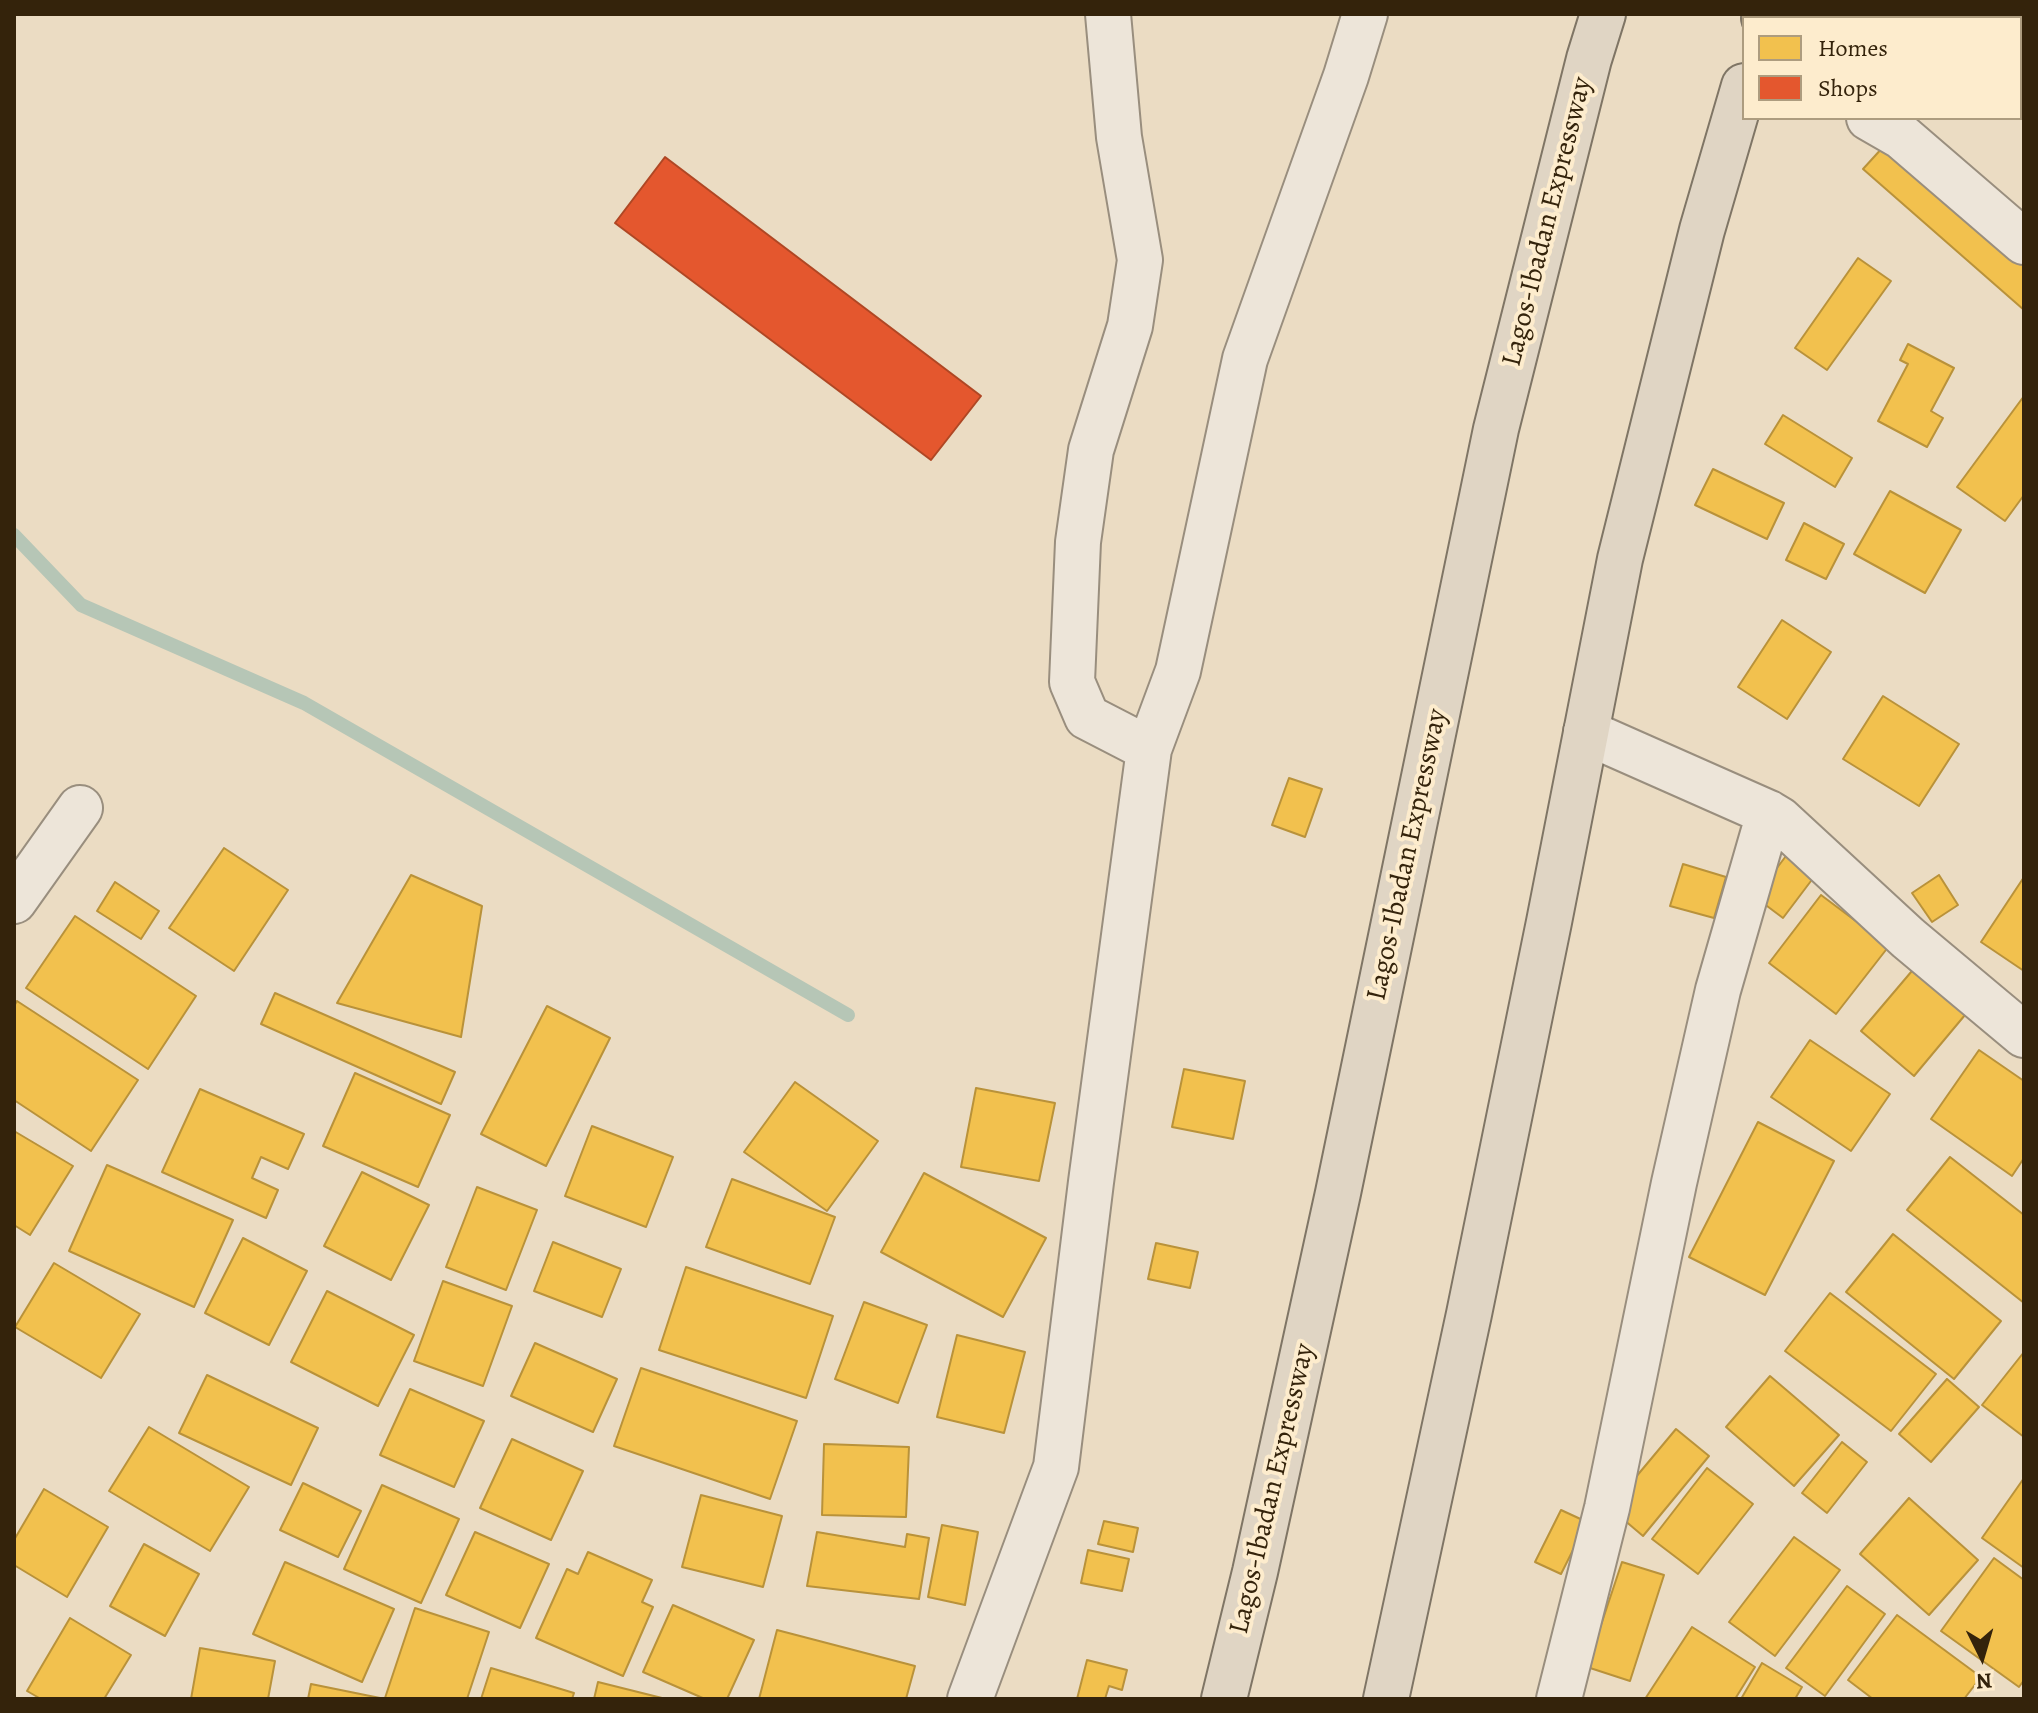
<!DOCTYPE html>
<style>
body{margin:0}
#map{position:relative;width:2038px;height:1713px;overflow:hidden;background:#ebdcc3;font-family:Alegreya,serif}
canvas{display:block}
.frame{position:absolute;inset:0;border:16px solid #34230b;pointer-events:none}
.legend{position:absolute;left:1742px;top:16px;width:280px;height:104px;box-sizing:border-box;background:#fdeccd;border:2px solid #ad9c7f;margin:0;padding:10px 14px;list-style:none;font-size:24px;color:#34230b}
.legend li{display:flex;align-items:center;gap:16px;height:40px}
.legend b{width:40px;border:2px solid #ad9c7f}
.north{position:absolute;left:1942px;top:1617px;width:80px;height:80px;-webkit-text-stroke:6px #fdeccd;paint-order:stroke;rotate:175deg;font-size:22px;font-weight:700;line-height:32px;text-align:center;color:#34230b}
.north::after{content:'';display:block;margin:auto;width:28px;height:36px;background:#34230b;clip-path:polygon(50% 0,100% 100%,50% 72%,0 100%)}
</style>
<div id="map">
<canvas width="2038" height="1713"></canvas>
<div class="frame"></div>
<ul class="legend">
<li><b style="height:22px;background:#f2c14e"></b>Homes</li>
<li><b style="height:22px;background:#e4572e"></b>Shops</li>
</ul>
<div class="north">N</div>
</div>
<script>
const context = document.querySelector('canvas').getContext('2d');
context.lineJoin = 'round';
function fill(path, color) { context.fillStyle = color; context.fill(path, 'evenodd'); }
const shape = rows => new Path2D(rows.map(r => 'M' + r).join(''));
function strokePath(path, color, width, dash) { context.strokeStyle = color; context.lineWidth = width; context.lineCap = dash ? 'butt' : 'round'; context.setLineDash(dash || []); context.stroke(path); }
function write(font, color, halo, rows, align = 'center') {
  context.font = font + ' Alegreya,serif'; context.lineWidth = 8; context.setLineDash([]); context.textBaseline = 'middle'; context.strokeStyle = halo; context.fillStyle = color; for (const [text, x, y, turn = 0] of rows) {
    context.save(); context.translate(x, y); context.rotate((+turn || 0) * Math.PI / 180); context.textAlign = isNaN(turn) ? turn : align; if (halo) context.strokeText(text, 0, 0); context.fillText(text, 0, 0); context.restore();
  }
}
const homes = shape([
 [1930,14,2024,14,2024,68,2020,69,2020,18,1930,18,1930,14],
 [1884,146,2024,252,2024,310,1863,169,1884,146],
 [1858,258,1891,281,1827,370,1795,348,1858,258],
 [1908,344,1954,368,1931,411,1943,418,1927,447,1878,421,1908,364,1900,360,1908,344],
 [2024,396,2024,495,2005,521,1957,487,2024,396],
 [1783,415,1852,458,1835,487,1765,444,1783,415],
 [1713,469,1784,503,1767,539,1695,505,1713,469],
 [1890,491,1961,530,1925,593,1854,554,1890,491],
 [1804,523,1844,544,1826,579,1786,560,1804,523],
 [1782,620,1831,652,1787,719,1738,687,1782,620],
 [1883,696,1959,744,1919,806,1843,759,1883,696],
 [1289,778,1322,789,1305,837,1272,825,1289,778],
 [224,848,288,890,234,971,169,928,224,848],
 [1792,848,1820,869,1783,918,1755,897,1792,848],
 [1683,864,1726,877,1714,918,1670,906,1683,864],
 [411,875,482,906,461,1037,337,1003,411,875],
 [1939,875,1958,905,1932,922,1912,893,1939,875],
 [2024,877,2024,971,1981,942,2024,877],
 [115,882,159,911,141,939,97,911,115,882],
 [1821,895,1889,946,1836,1014,1769,963,1821,895],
 [75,916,196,996,148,1069,26,988,75,916],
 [1917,965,1970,1009,1914,1076,1861,1031,1917,965],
 [275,993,455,1072,441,1104,261,1024,275,993],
 [17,1001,138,1080,91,1151,14,1100,14,1006,17,1001],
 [547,1006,610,1038,546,1166,481,1134,547,1006],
 [1810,1040,1890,1094,1851,1151,1771,1097,1810,1040],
 [1979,1050,2024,1081,2024,1158,2012,1176,1931,1119,1979,1050],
 [1184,1069,1245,1081,1233,1139,1172,1127,1184,1069],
 [355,1073,450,1115,418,1187,323,1146,355,1073],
 [795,1082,878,1141,827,1211,744,1152,795,1082],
 [976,1088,1055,1103,1039,1181,961,1167,976,1088],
 [200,1089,304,1134,288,1169,261,1157,252,1178,278,1190,266,1218,162,1172,200,1089],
 [1758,1122,1834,1161,1765,1295,1689,1257,1758,1122],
 [592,1126,673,1157,646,1227,565,1196,592,1126],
 [14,1131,73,1166,30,1235,14,1225,14,1131],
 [1950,1157,2024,1215,2024,1303,1907,1210,1950,1157],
 [107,1165,233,1220,194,1307,69,1251,107,1165],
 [362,1172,429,1205,391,1280,324,1246,362,1172],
 [924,1173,1046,1238,1003,1317,881,1252,924,1173],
 [732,1179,835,1217,810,1284,706,1247,732,1179],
 [477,1187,537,1210,506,1290,446,1267,477,1187],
 [1893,1234,2001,1321,1954,1379,1846,1292,1893,1234],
 [243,1238,307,1271,269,1345,205,1313,243,1238],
 [553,1242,621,1269,602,1317,534,1291,553,1242],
 [1156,1243,1198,1252,1190,1288,1148,1279,1156,1243],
 [54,1263,140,1314,101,1378,15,1327,54,1263],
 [686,1267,833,1316,806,1398,659,1350,686,1267],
 [443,1281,512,1306,483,1386,414,1361,443,1281],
 [327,1291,414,1335,378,1406,291,1362,327,1291],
 [1830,1293,1936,1374,1891,1431,1785,1351,1830,1293],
 [864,1302,927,1325,898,1403,835,1379,864,1302],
 [957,1335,1025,1352,1004,1433,937,1417,957,1335],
 [535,1343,617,1379,593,1432,511,1396,535,1343],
 [2024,1352,2024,1437,1982,1405,2024,1352],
 [641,1368,797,1421,770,1499,614,1446,641,1368],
 [207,1375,318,1428,291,1485,179,1433,207,1375],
 [1770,1376,1839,1435,1794,1486,1726,1427,1770,1376],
 [1947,1379,1979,1407,1931,1462,1899,1434,1947,1379],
 [410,1389,484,1421,454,1487,380,1455,410,1389],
 [149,1427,249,1487,210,1551,109,1491,149,1427],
 [1676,1429,1709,1456,1643,1536,1610,1508,1676,1429],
 [512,1439,583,1471,551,1540,480,1508,512,1439],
 [1842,1442,1867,1462,1827,1513,1802,1493,1842,1442],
 [824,1444,909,1447,906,1517,822,1515,824,1444],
 [1707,1468,1753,1504,1698,1574,1652,1539,1707,1468],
 [2024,1478,2024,1568,1982,1538,2024,1478],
 [303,1483,361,1511,338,1557,280,1530,303,1483],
 [382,1485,459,1519,421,1603,344,1569,382,1485],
 [44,1489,108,1527,67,1597,14,1565,14,1540,44,1489],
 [701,1495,782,1516,763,1587,682,1567,701,1495],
 [1909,1498,1978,1560,1929,1615,1860,1554,1909,1498],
 [1561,1510,1587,1522,1561,1574,1535,1562,1561,1510],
 [1104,1521,1138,1528,1133,1552,1098,1544,1104,1521],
 [942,1525,978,1532,965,1605,928,1597,942,1525],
 [475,1532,549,1564,520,1628,446,1595,475,1532],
 [817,1532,905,1547,907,1534,929,1538,919,1599,807,1586,817,1532],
 [1794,1537,1840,1570,1775,1656,1729,1622,1794,1537],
 [144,1544,199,1574,165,1636,110,1606,144,1544],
 [1088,1550,1129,1559,1122,1591,1081,1583,1088,1550],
 [588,1552,652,1580,642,1602,653,1607,623,1676,536,1638,567,1569,578,1574,588,1552],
 [1994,1558,2024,1580,2024,1680,2019,1687,1941,1631,1994,1558],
 [285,1562,394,1609,362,1682,253,1634,285,1562],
 [1622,1562,1664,1575,1630,1681,1587,1667,1622,1562],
 [1847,1586,1885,1614,1825,1696,1786,1668,1847,1586],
 [673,1605,754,1640,727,1699,705,1699,643,1672,673,1605],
 [415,1608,489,1632,467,1699,385,1698,415,1608],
 [1897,1615,1981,1677,1964,1699,1873,1699,1848,1680,1897,1615],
 [70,1618,131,1655,104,1699,41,1699,27,1691,70,1618],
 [1692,1627,1755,1667,1735,1699,1645,1699,1692,1627],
 [777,1630,915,1666,906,1699,759,1699,777,1630],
 [200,1648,275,1661,268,1699,191,1699,200,1648],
 [1087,1660,1127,1670,1122,1690,1109,1686,1105,1699,1077,1699,1087,1660],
 [1762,1663,1802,1687,1795,1699,1741,1699,1762,1663],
 [491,1668,574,1693,572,1699,481,1699,491,1668],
 [598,1682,666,1699,594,1699,598,1682],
 [311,1684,380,1698,308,1699,311,1684]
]);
const shops = shape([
 [665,157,981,396,931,460,615,223,665,157]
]);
const stream = shape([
 [1845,17,1845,14],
 [14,535,81,605,304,703,848,1015]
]);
const minor = shape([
 [1108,14,1119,137,1140,260,1130,326,1091,450,1078,542,1072,682,1087,717,1149,749],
 [1869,118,1902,137,2024,242],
 [1586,732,1769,813,1779,819,1908,938,2024,1035],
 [14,901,80,808],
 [970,1699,1056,1467,1091,1182,1149,749,1178,671,1245,359,1346,76,1365,14],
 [1559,1699,1607,1508,1674,1183,1718,990,1769,813]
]);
const highway = shape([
 [1764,18,1765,14],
 [1224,1699,1255,1572,1338,1193,1496,429,1589,59,1603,14],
 [1386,1699,1469,1314,1549,922,1620,559,1702,230,1744,86]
]);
const streetNames = [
 ["Lagos-Ibadan Expressway",1548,222,-76],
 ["Lagos-Ibadan Expressway",1408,855,-78],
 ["Lagos-Ibadan Expressway",1273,1489,-77]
];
fill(homes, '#f2c14e');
strokePath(homes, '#b9923a', 2);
fill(shops, '#e4572e');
strokePath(shops, '#af4724', 2);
strokePath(stream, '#b6c6b6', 14);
strokePath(minor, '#998e7e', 48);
strokePath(highway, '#7f7565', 48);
strokePath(minor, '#ede5d9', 44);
strokePath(highway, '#e0d5c4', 44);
write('28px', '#34230b', '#fdeccd', streetNames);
</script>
